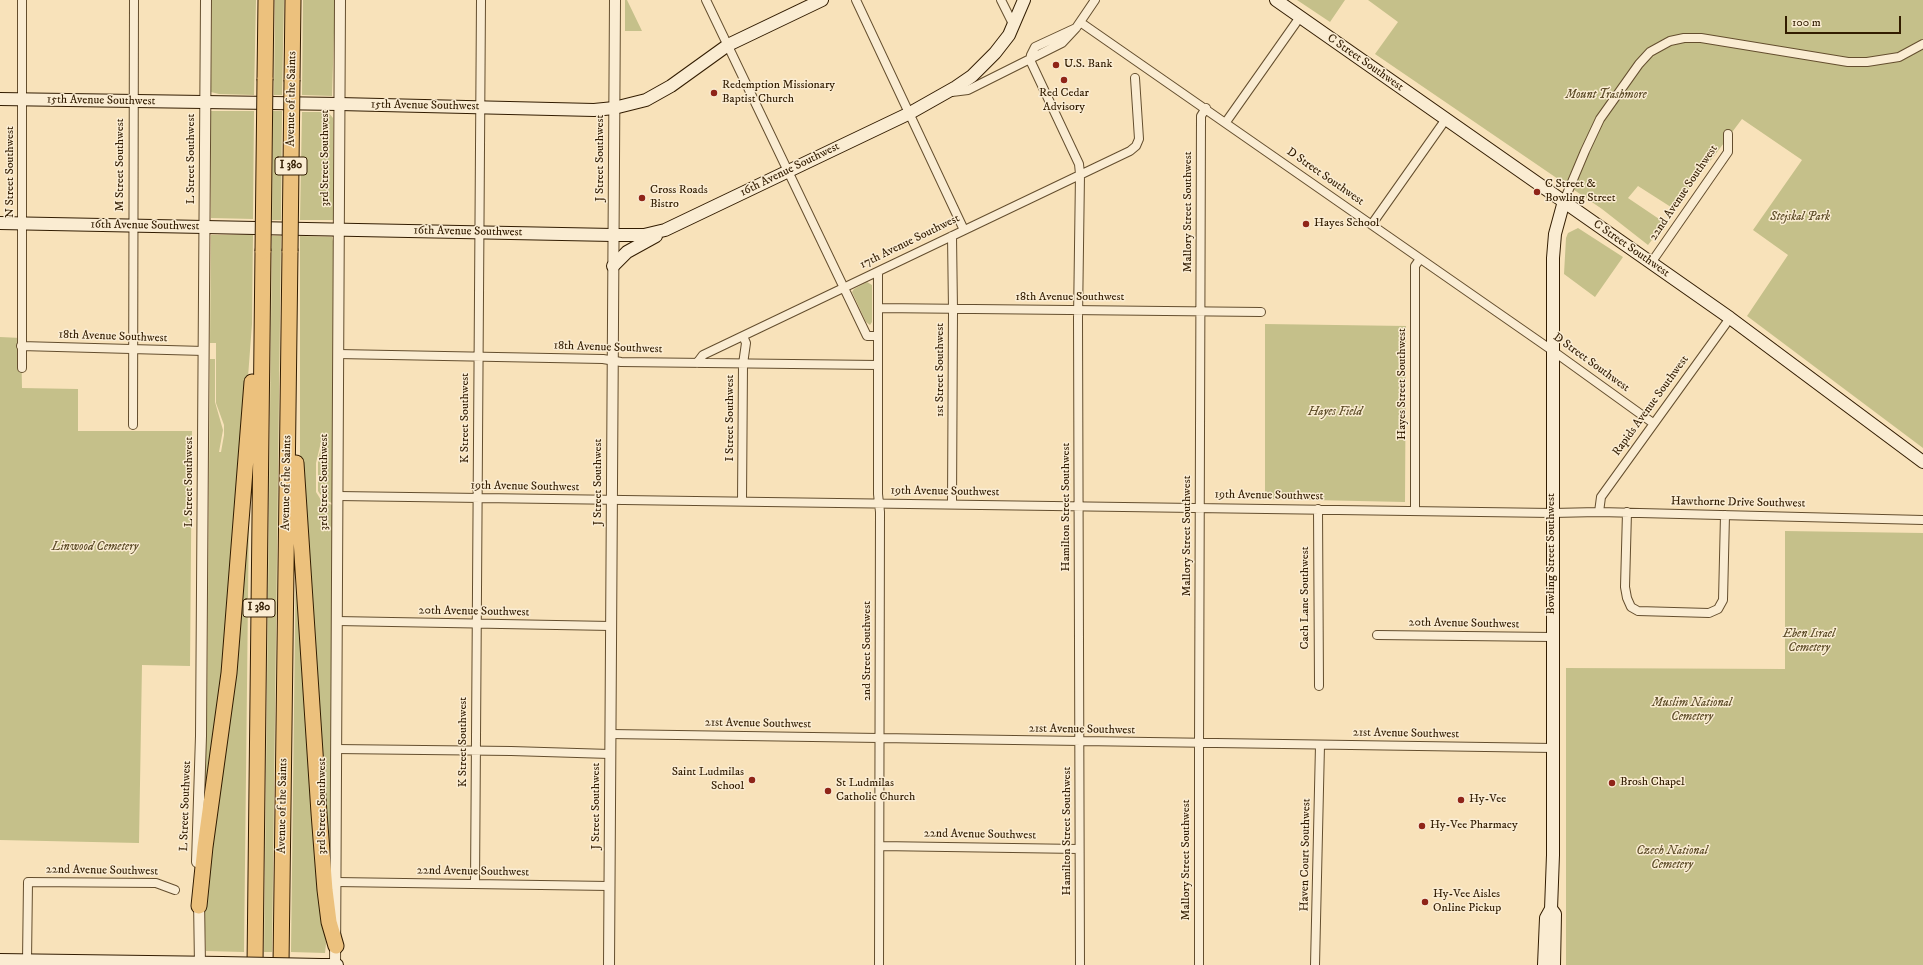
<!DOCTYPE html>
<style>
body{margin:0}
#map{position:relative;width:1923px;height:965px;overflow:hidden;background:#f8e2ba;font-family:"IM FELL DW Pica",serif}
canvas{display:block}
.scale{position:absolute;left:1785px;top:16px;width:116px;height:18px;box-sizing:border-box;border:2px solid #321c00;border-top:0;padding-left:5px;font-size:12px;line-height:14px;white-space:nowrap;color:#321c00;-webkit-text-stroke:3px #faecd2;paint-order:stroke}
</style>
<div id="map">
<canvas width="1923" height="965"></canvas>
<div class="scale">100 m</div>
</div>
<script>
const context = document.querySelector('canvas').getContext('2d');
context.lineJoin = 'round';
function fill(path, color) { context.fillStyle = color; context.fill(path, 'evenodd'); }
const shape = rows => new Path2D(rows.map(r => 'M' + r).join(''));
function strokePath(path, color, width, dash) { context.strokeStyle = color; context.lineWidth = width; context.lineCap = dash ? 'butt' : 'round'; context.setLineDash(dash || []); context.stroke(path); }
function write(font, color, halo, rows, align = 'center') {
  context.font = font + ' "IM FELL DW Pica",serif'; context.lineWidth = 3; context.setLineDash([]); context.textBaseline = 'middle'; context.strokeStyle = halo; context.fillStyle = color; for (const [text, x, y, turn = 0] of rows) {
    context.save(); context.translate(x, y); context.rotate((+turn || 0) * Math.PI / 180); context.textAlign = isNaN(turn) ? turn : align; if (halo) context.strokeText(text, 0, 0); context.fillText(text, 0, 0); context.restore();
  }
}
const green = shape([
 [212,0,256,0,254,95,219,94,211,92],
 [275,0,284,0,282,95,274,95],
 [303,0,335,0,332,96,302,95],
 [625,0,627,0,642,31,625,31],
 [1297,0,1345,0,1330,22],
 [1368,0,1923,0,1923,448,1747,316,1788,255,1753,230,1802,160,1742,119,1674,209,1638,186,1628,198,1665,223,1648,245,1602,209,1375,54,1398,22],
 [211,111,254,111,253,219,211,218],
 [273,111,282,111,281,220,272,220],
 [302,112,328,112,333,118,333,220,300,220],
 [1578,228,1623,257,1595,297,1564,274,1566,238,1568,233],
 [211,235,253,235,252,324,229,629,216,749,201,814,207,720,210,359,215,359,215,402,223,430,219,452,221,452,224,435,224,425,216,403,216,343,210,343],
 [272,236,281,236,272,952,264,952],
 [300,236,332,237,333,241,332,503,323,499,318,491,318,458,321,449,326,444,321,442,316,463,316,492,321,500,332,505,330,818,331,885,300,462],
 [867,282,872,285,872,322,870,325,866,322,852,292,854,289],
 [1265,324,1406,326,1405,502,1265,499],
 [0,337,21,338,22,388,78,389,78,431,192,431,190,666,142,665,139,843,0,840],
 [249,509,244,952,206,951,204,906],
 [1785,531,1923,533,1923,965,1566,965,1566,668,1785,669],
 [296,547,326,944,325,953,291,952]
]);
const minor = shape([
 [706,0,867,336,878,336],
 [856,0,964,230],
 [1001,0,1014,26],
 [1080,22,1553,351,1653,423],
 [1076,28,1035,47,1031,55,1030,60,1079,164,1080,174,1078,319,1080,965],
 [952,92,968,90,1062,43,1076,28,1095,0],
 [1226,122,1300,17],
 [1564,201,1585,151,1600,119,1639,64,1650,52,1670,41,1684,38,1701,38,1848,62,1867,62,1899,57,1923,44],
 [1372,224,1446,119],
 [952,236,953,310,952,504],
 [1651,263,1728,152,1728,134],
 [878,272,878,494,880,512,879,965],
 [878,308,1261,312],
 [21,346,204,351],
 [338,354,603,359,621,362,878,365],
 [697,363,703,355,1130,151,1136,146,1139,139,1135,78],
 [22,368,22,0],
 [133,425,134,0],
 [338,496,1552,513,1599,512,1923,520],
 [742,501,743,364,746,343,743,336],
 [1318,509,1319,686],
 [1415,510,1415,266,1420,259],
 [1599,512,1601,497,1730,318],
 [1627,512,1625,587,1627,598,1631,607,1638,611,1709,613,1718,609,1723,600,1725,515],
 [337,621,611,626],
 [1377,635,1552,637],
 [610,734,1553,748],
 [336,749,511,751,610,754],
 [880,846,1079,849],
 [336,882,609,886],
 [475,884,481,0],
 [27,961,28,882,156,883,175,890],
 [1199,965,1199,744,1201,116,1206,108],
 [1315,965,1320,745]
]);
const tertiary = shape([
 [197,862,201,736,206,0],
 [199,900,200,965],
 [335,965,340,0],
 [609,965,615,0]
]);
const secondary = shape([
 [1276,0,1730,318,1923,462],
 [0,99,339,104,594,110,614,108,646,100,671,86,728,45,822,0],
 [0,223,613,235,644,235,665,230,910,113,956,87,972,76,995,53,1009,35,1024,0],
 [613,266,627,252,656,236],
 [1552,910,1555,914,1554,965],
 [0,960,222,963],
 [321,965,337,965],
 [1544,965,1546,918,1551,909,1553,855,1553,258,1555,234,1564,201]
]);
const motorway = shape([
 [265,79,266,0],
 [292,80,293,0],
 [296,463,319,813,325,890,329,922,336,946],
 [199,906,205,847,229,673,252,382],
 [255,965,263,251],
 [281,965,290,251]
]);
const secondaryBridge = shape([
 [222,963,321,965]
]);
const motorwayBridge = shape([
 [263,251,265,79],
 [290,251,292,80]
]);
const markers = [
 [1056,65,4,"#8f2418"],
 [1064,80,4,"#8f2418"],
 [714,93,4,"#8f2418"],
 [1537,192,4,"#8f2418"],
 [642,198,4,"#8f2418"],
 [1306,224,4,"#8f2418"],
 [752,780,4,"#8f2418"],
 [1612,783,4,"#8f2418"],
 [828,791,4,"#8f2418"],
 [1461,800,4,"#8f2418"],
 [1422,826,4,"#8f2418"],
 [1425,902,4,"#8f2418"]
];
const shields = [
 [291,166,32],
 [259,608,32]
];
const shieldNames = [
 ["I 380",291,166],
 ["I 380",259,608]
];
const streetNames = [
 ["C Street Southwest",1365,63,35],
 ["Avenue of the Saints",292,99,-89],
 ["15th Avenue Southwest",101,101,1],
 ["15th Avenue Southwest",425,106,1],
 ["3rd Street Southwest",326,158,-90],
 ["J Street Southwest",601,158,-90],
 ["L Street Southwest",192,159,-90],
 ["M Street Southwest",121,165,-90],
 ["16th Avenue Southwest",790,170,-26],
 ["N Street Southwest",11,172,-90],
 ["D Street Southwest",1325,177,35],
 ["22nd Avenue Southwest",1684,193,-56],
 ["Mallory Street Southwest",1189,212,-90],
 ["16th Avenue Southwest",145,226,1],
 ["16th Avenue Southwest",468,232,1],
 ["17th Avenue Southwest",910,242,-26],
 ["C Street Southwest",1631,249,35],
 ["18th Avenue Southwest",1070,298],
 ["18th Avenue Southwest",113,337,2],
 ["18th Avenue Southwest",608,348,2],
 ["D Street Southwest",1591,363,36],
 ["1st Street Southwest",941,370,-90],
 ["Hayes Street Southwest",1403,384,-90],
 ["Rapids Avenue Southwest",1651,406,-54],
 ["K Street Southwest",466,418,-90],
 ["I Street Southwest",731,418,-90],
 ["L Street Southwest",190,482,-90],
 ["3rd Street Southwest",325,482,-90],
 ["J Street Southwest",599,482,-90],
 ["Avenue of the Saints",287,483,-89],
 ["19th Avenue Southwest",525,487,1],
 ["19th Avenue Southwest",945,492,1],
 ["19th Avenue Southwest",1269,496,1],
 ["Hawthorne Drive Southwest",1738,503,1],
 ["Hamilton Street Southwest",1067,507,-90],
 ["Mallory Street Southwest",1188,536,-90],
 ["Bowling Street Southwest",1552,554,-90],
 ["Cach Lane Southwest",1306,598,-90],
 ["20th Avenue Southwest",474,612,1],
 ["20th Avenue Southwest",1464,624,1],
 ["2nd Street Southwest",868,651,-90],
 ["21st Avenue Southwest",758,724,1],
 ["21st Avenue Southwest",1082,730,1],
 ["21st Avenue Southwest",1406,734,1],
 ["K Street Southwest",464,742,-90],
 ["L Street Southwest",186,806,-88],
 ["Avenue of the Saints",283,806,-89],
 ["3rd Street Southwest",323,806,-90],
 ["J Street Southwest",597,806,-90],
 ["Hamilton Street Southwest",1068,831,-90],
 ["22nd Avenue Southwest",980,835,1],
 ["Haven Court Southwest",1306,855,-89],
 ["Mallory Street Southwest",1187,860,-90],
 ["22nd Avenue Southwest",102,871,1],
 ["22nd Avenue Southwest",473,872,1]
];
const poiNames = [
 ["U.S. Bank",1064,65],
 ["Redemption Missionary",722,86],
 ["Baptist Church",722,100],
 ["Red Cedar",1064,94,"center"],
 ["Advisory",1064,108,"center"],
 ["C Street &",1545,185],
 ["Bowling Street",1545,199],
 ["Cross Roads",650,191],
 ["Bistro",650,205],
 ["Hayes School",1314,224],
 ["Saint Ludmilas",744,773,"right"],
 ["School",744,787,"right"],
 ["Brosh Chapel",1620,783],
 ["St Ludmilas",836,784],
 ["Catholic Church",836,798],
 ["Hy-Vee",1469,800],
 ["Hy-Vee Pharmacy",1430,826],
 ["Hy-Vee Aisles",1433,895],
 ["Online Pickup",1433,909]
];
const parkNames = [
 ["Mount Trashmore",1606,96],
 ["Stejskal Park",1800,218],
 ["Hayes Field",1335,413],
 ["Linwood Cemetery",95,548],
 ["Eben Israel",1809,635],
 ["Cemetery",1809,649],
 ["Muslim National",1692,704],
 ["Cemetery",1692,718],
 ["Czech National",1672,852],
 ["Cemetery",1672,866]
];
fill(green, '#c5c08a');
strokePath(minor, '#644e2e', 10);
strokePath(tertiary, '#644e2e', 12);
strokePath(secondary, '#321c00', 14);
strokePath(motorway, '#321c00', 17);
strokePath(minor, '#faecd2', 8);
strokePath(tertiary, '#faecd2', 10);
strokePath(secondary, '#faecd2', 12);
strokePath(motorway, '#ecc17d', 15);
strokePath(secondaryBridge, '#321c00', 14, []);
strokePath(motorwayBridge, '#321c00', 17, []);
strokePath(secondaryBridge, '#faecd2', 12);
strokePath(motorwayBridge, '#ecc17d', 15);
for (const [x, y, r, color] of markers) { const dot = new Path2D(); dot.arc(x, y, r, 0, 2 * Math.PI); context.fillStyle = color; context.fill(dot); strokePath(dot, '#faecd2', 1.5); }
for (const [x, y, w] of shields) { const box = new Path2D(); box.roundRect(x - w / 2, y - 9, w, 18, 3); context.fillStyle = '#faecd2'; context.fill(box); strokePath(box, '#321c00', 1); }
write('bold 11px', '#321c00', null, shieldNames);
write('12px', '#321c00', '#faecd2', streetNames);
write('12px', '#321c00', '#faecd2', poiNames, 'left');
write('italic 12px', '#5e4d29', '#faecd2', parkNames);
</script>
